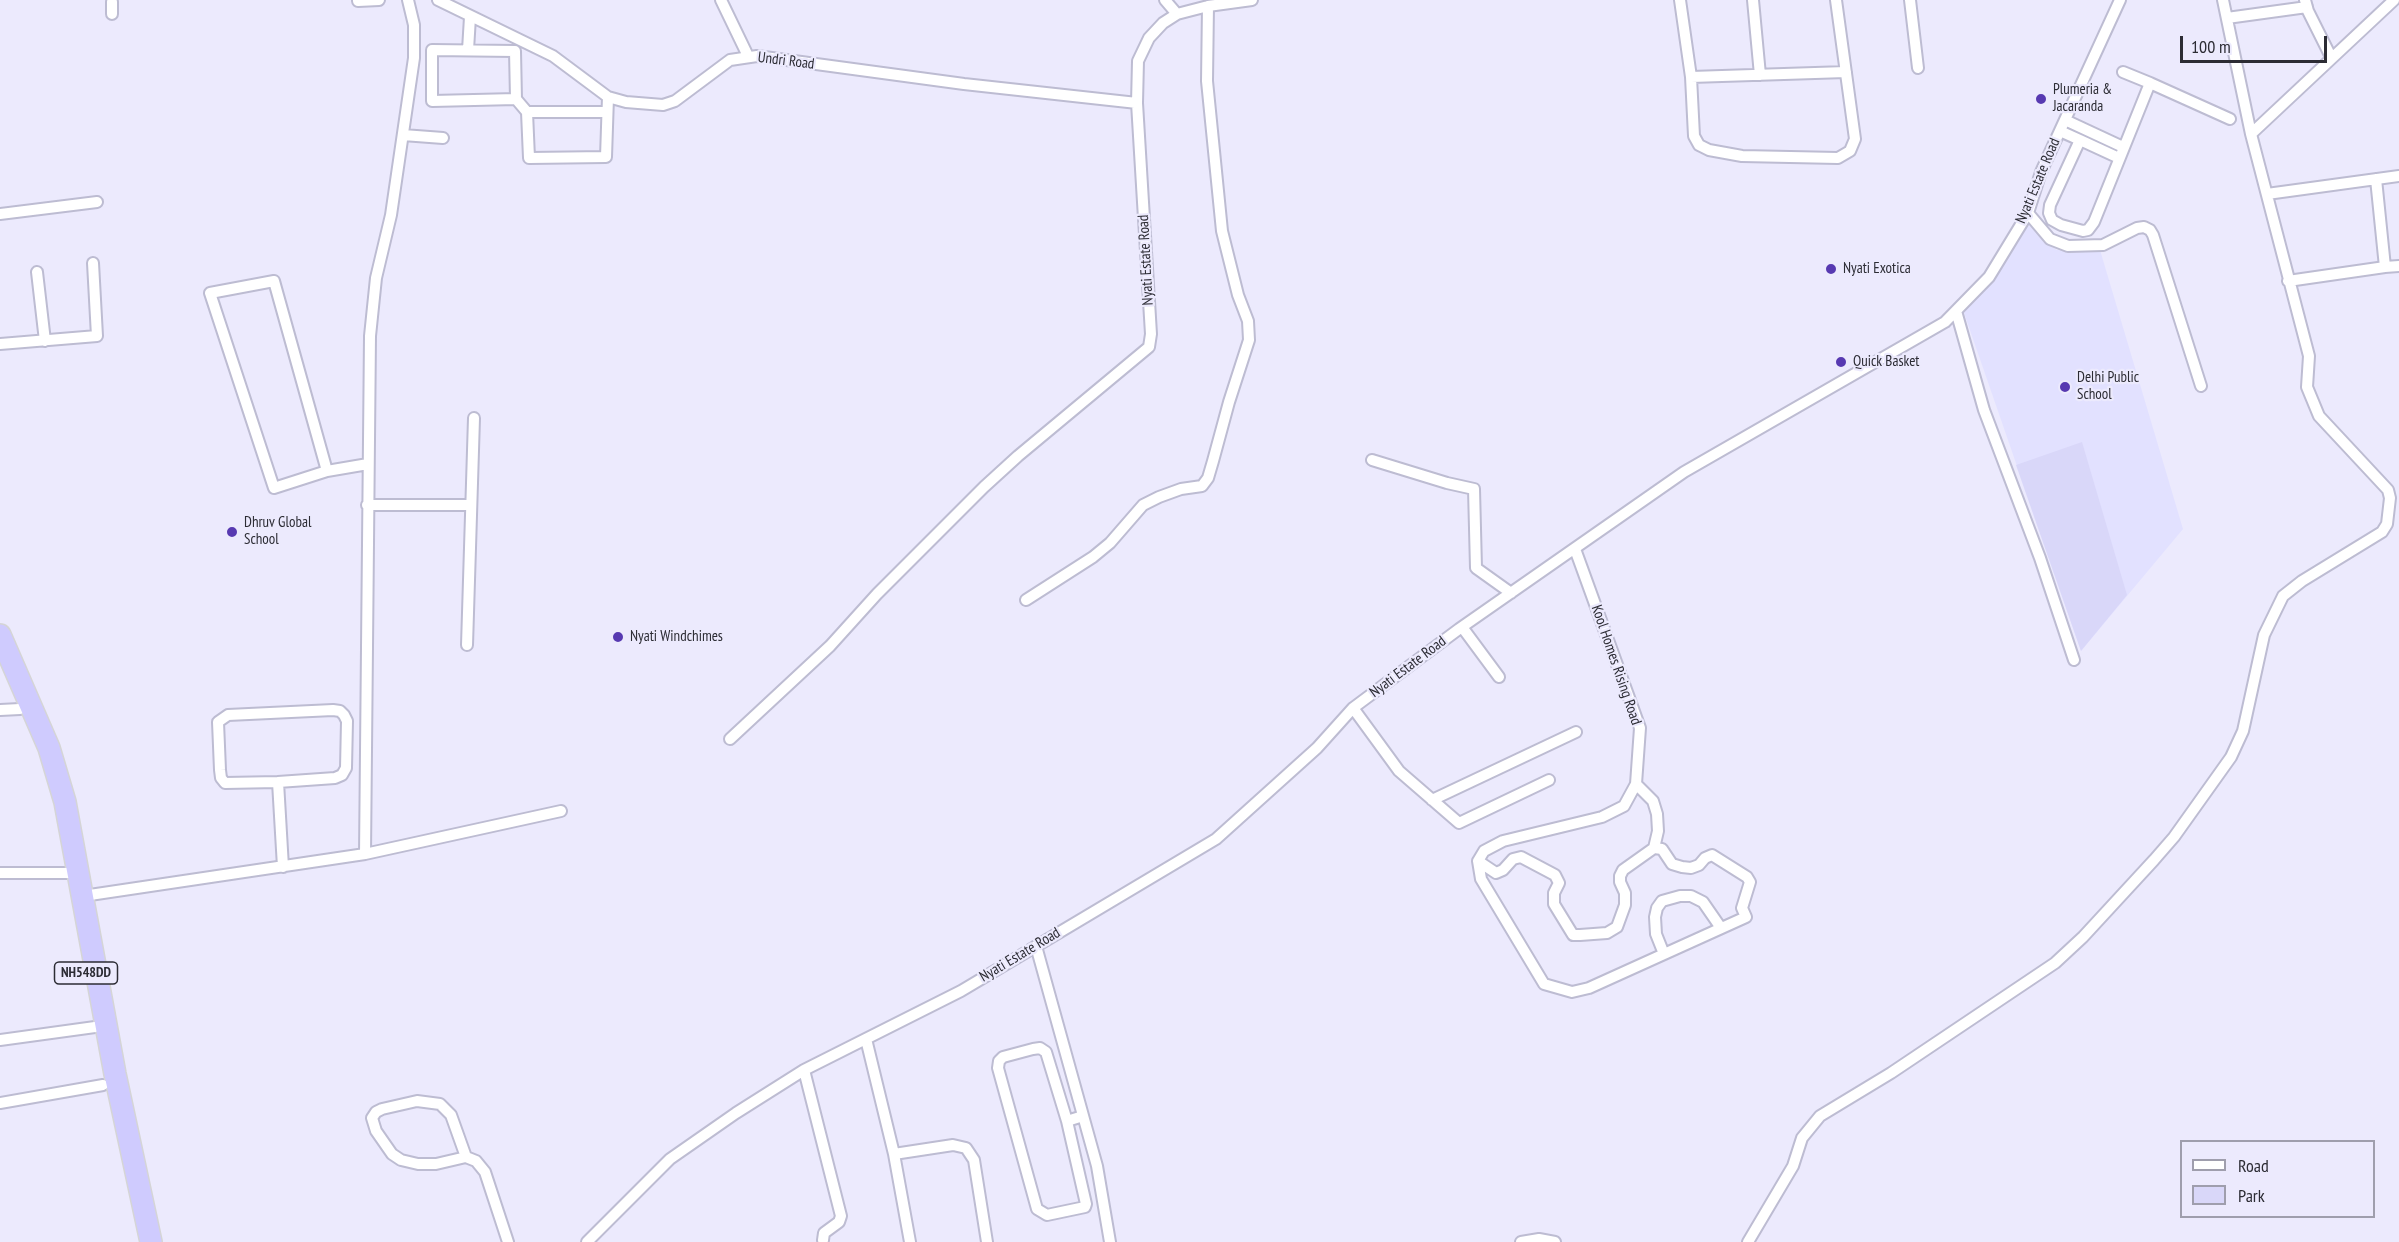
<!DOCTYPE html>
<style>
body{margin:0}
#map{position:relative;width:2399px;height:1242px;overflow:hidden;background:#eceafd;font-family:"PT Sans Narrow",sans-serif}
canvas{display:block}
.legend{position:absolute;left:2180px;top:1140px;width:195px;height:78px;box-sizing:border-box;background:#eceafd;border:2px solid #9f9ead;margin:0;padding:8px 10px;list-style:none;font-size:18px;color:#2c2c34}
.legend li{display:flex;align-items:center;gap:12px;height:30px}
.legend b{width:30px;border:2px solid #9f9ead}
.scale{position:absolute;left:2180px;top:36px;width:147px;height:27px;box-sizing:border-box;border:3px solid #2c2c34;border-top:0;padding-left:8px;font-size:18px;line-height:21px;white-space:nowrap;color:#2c2c34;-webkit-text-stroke:4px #eceafd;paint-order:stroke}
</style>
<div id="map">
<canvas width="2399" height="1242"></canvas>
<ul class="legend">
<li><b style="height:8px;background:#fff"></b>Road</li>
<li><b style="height:16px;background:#d9d7f9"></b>Park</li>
</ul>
<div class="scale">100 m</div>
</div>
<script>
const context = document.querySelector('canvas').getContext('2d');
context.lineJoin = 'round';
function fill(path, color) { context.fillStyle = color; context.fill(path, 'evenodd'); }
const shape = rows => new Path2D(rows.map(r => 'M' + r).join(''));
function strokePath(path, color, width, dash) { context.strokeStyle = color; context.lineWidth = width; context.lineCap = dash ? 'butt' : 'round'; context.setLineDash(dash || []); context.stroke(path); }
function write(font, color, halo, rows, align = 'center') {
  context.font = font + ' "PT Sans Narrow",sans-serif'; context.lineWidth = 4.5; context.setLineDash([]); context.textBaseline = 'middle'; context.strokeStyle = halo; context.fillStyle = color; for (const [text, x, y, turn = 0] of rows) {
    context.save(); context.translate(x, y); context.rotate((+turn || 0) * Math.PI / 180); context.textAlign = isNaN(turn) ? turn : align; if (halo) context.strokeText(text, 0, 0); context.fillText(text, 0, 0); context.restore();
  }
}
const built = shape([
 [2027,223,2045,243,2057,250,2077,252,2100,250,2183,529,2081,651,1963,310]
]);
const green = shape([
 [2082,442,2127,595,2081,651,2016,465]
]);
const street = shape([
 [438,0,553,56,608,97,626,102,663,105,675,101,730,60,757,56,964,84,1137,103],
 [721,0,748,56],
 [1165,0,1177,14],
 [1680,0,1691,77,1694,136,1699,145,1709,150,1742,156,1838,158,1850,151,1855,139,1836,0],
 [1753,0,1760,75],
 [1910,0,1918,68],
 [2305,0,2308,11,2331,57],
 [358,1,379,0],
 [112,2,112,14],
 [2227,18,2307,7],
 [468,50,470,17],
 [2123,72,2150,83],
 [1691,77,1846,72],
 [516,99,432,101,432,50,515,51,516,99,527,112,529,158,606,157,608,97],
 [527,112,606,112],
 [2065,120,2123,147],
 [2060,131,2080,140,2050,205,2049,213,2052,220,2061,225,2083,231,2088,230,2094,222,2150,83,2230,119],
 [2251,134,2394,0],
 [403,135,443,138],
 [2080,140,2119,158],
 [2267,194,2399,176],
 [2028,213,2050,239,2068,246,2103,245,2137,228,2144,227,2150,230,2153,235,2201,386],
 [0,214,97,202],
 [2385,267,2399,266],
 [37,272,45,341],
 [2288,281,2385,267,2376,179],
 [1956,311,1984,410,2040,558,2074,660],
 [0,344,97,336,93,263],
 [1372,460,1447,483,1474,489,1476,568,1511,593],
 [327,471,274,281,210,293,274,488,327,471,368,464],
 [367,505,471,505],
 [1026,600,1093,557,1110,543,1143,505,1159,497,1181,489,1202,486,1208,478,1213,461,1229,402,1249,340,1248,321,1238,295,1222,231,1207,81,1208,6],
 [1462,627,1499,677],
 [467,645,474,418],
 [1353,708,1399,771,1459,823,1549,780],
 [0,710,20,709],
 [730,739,830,646,877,594,984,487,1018,456,1149,347,1151,334,1137,103,1138,61,1149,38,1163,23,1177,14,1208,6,1252,0],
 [278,782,335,778,342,775,346,768,347,721,344,715,340,711,333,710,228,715,218,722,220,770,221,778,225,783,278,782,283,867],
 [1636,784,1653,801,1657,814,1658,831,1654,848],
 [1432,800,1576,732],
 [365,854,561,811],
 [1478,861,1496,873,1503,870,1513,859,1521,857,1555,875,1559,883,1554,893,1554,904,1573,935,1580,935,1607,933,1617,927,1625,905,1625,893,1620,882,1620,876,1623,870,1654,848,1662,849,1672,864,1682,867,1691,868,1699,865,1705,858,1712,855,1747,877,1750,882,1742,908,1746,917,1589,988,1572,992,1544,984,1481,879,1478,861,1484,851,1503,841,1602,817,1624,806,1636,784,1640,728,1575,549],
 [0,873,70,873],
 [83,896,365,854,370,336,376,278,391,215,414,58,414,25,408,0],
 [1036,946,1097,1166,1110,1242],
 [1664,954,1656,934,1655,917,1657,908,1662,901,1680,896,1691,896,1703,902,1721,928],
 [866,1039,894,1154,910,1242],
 [0,1040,95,1027],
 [804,1070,841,1216,839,1222,824,1233,823,1240],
 [0,1103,103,1085],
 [1067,1121,1046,1052,1040,1048,1033,1049,1003,1057,999,1061,998,1068,1037,1209,1047,1215,1085,1207,1086,1204,1067,1121,1083,1116],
 [894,1154,953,1145,966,1148,974,1160,987,1242],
 [466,1157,451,1115,440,1104,417,1101,382,1109,376,1112,372,1118,376,1131,392,1154,401,1160,418,1164,436,1164,466,1157,476,1161,485,1172,508,1242],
 [587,1242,670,1159,736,1113,804,1070,961,991,1216,839,1317,748,1353,708,1459,629,1684,472,1945,322,1989,277,2028,213,2041,172,2120,0],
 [1521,1242,1539,1239,1555,1242],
 [1748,1242,1793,1166,1802,1138,1820,1116,1891,1073,2055,963,2083,937,2154,860,2174,837,2231,757,2243,731,2264,635,2283,596,2302,581,2382,532,2387,524,2390,498,2388,490,2319,416,2307,387,2309,356,2251,134,2223,0]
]);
const highway = shape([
 [0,635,49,748,65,802,115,1074,151,1242]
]);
const markers = [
 [2041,99,6,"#5739b1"],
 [1831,269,6,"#5739b1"],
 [1841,362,6,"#5739b1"],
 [2065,387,6,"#5739b1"],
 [232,532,6,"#5739b1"],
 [618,637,6,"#5739b1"]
];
const shields = [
 [86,973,63]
];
const shieldNames = [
 ["NH548DD",86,973]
];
const streetNames = [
 ["Undri Road",786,61,7],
 ["Nyati Estate Road",2038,181,-67],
 ["Nyati Estate Road",1146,260,-93],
 ["Kool Homes Rising Road",1616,665,71],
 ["Nyati Estate Road",1408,667,-37],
 ["Nyati Estate Road",1020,955,-31]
];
const poiNames = [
 ["Plumeria &",2053,90],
 ["Jacaranda",2053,107],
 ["Nyati Exotica",1843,269],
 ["Quick Basket",1853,362],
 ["Delhi Public",2077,378],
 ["School",2077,395],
 ["Dhruv Global",244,523],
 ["School",244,540],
 ["Nyati Windchimes",630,637]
];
fill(built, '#e2e1ff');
fill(green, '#d9d7f9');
strokePath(street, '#bdbcd2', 14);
strokePath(highway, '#d5d5d6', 24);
strokePath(street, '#fff', 10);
strokePath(highway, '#cfcbfe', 21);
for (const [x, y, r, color] of markers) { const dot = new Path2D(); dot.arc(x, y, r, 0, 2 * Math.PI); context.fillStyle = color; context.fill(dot); strokePath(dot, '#eceafd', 2); }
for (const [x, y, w] of shields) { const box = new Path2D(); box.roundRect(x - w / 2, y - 11, w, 22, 4.5); context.fillStyle = '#eceafd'; context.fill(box); strokePath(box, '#2c2c34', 1.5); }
write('bold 14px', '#2c2c34', null, shieldNames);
write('15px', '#2c2c34', '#eceafd', streetNames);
write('15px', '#2c2c34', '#eceafd', poiNames, 'left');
</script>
